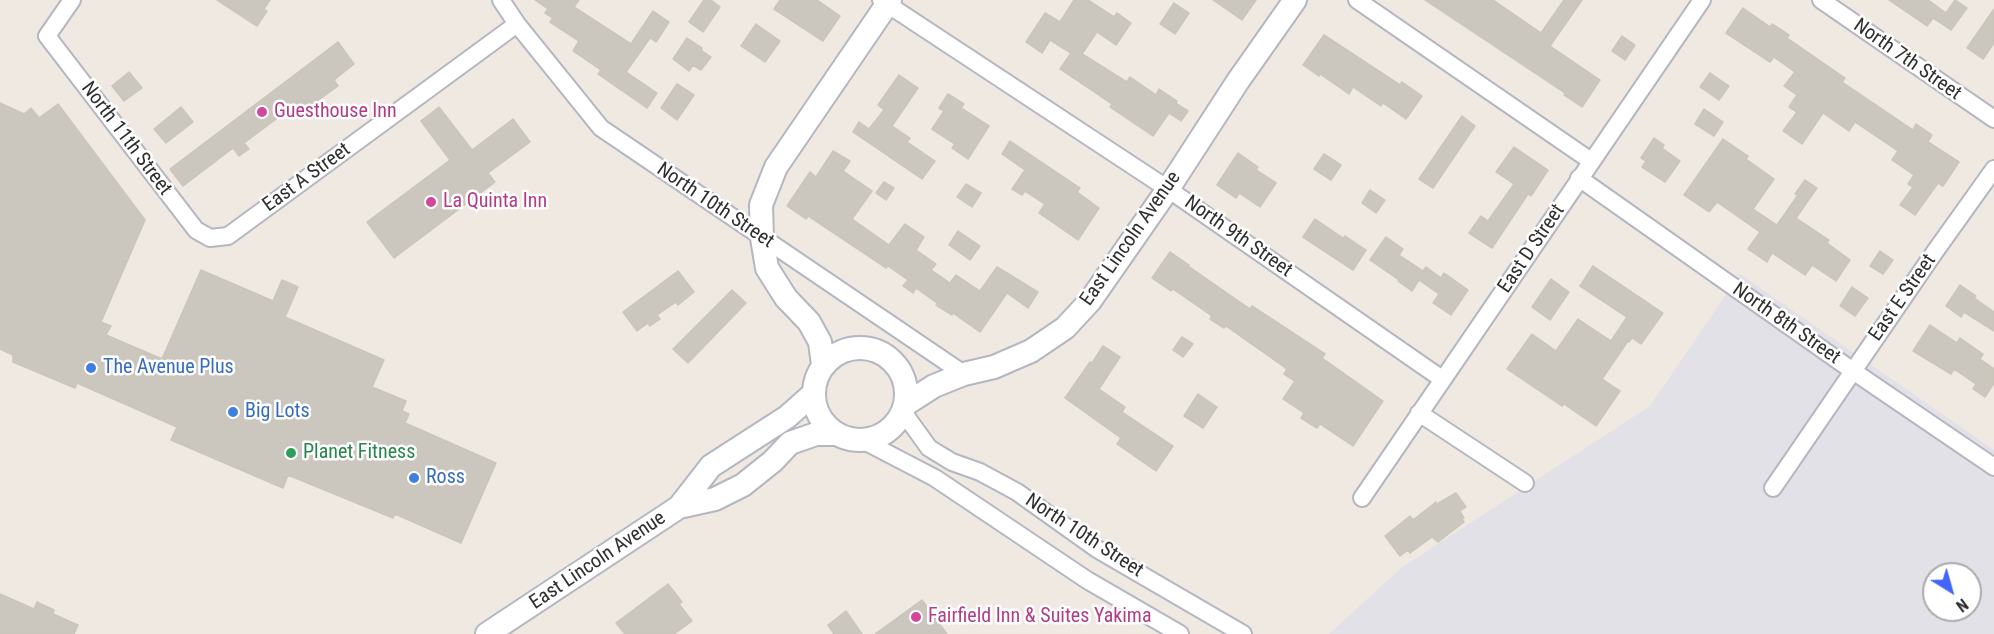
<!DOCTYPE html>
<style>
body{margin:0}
#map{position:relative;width:1994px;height:634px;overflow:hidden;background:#efe9e1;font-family:"Roboto Condensed",sans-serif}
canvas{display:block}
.north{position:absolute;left:1922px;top:562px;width:60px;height:60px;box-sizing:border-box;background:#fff;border:2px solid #ababab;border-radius:50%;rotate:143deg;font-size:16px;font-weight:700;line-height:24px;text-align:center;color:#2e2e2e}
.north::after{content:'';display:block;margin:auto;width:21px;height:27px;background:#4264fb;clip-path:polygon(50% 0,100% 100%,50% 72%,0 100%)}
</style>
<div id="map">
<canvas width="1994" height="634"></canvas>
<div class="north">N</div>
</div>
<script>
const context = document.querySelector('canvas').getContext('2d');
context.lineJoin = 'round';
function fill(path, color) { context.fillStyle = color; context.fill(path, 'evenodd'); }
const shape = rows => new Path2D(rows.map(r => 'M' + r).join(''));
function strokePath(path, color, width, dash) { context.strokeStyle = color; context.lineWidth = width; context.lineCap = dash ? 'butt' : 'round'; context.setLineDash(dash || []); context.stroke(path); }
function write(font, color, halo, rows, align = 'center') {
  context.font = font + ' "Roboto Condensed",sans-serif'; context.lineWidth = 5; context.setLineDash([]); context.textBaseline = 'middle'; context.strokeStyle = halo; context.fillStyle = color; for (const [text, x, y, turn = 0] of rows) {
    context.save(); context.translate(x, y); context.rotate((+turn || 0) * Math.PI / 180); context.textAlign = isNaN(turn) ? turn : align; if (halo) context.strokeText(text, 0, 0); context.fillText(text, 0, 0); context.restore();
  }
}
const industrial = shape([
 [1740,274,1994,450,1994,634,1329,634,1401,568,1650,406],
 [1934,574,1970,574,1970,610,1934,610]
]);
const building = shape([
 [217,0,270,0,264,9,267,11,257,26,217,0],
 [535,0,579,0,574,7,631,44,653,11,669,22,656,42,650,38,626,72,657,93,647,108,598,74,601,70,573,51,579,41,550,22,553,18,545,13,548,9,535,0],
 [704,0,711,0,720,7,703,32,689,22,704,0],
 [780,0,817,0,840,16,823,41,774,9,780,0],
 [1074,0,1088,0,1114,17,1117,13,1131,23,1116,45,1097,32,1082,54,1127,82,1130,77,1156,95,1159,89,1177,101,1176,103,1188,111,1181,121,1169,113,1153,136,1110,107,1112,104,1060,69,1071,53,1050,40,1042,53,1026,42,1045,13,1060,22,1074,0],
 [1213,0,1256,0,1242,20,1213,0],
 [1425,0,1493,0,1541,33,1564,0,1582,0,1550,46,1600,80,1582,107,1564,95,1565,93,1425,0],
 [1889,0,1928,0,1946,13,1955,0,1967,8,1951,30,1933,18,1927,26,1889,0],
 [1174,3,1189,13,1175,34,1160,24,1174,3],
 [1743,8,1770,27,1772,24,1789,35,1787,38,1845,78,1842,82,1913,130,1916,124,1932,135,1928,142,1959,162,1943,186,1938,183,1915,215,1900,205,1913,187,1908,184,1914,175,1892,160,1898,151,1855,122,1849,131,1823,113,1802,144,1783,131,1797,112,1789,107,1797,95,1784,86,1795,72,1774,57,1770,62,1726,33,1743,8],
 [1994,9,1994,43,1983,59,1967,48,1994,9],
 [756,24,780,41,765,62,741,46,756,24],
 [1324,35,1400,85,1402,82,1422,96,1406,119,1383,103,1381,106,1353,87,1349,94,1320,74,1319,76,1303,65,1324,35],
 [1622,36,1635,45,1625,60,1612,51,1622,36],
 [687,38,702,48,701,50,711,57,701,70,693,65,689,71,673,59,687,38],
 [338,42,354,64,334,80,338,86,301,113,295,105,244,143,249,149,239,156,233,148,183,186,170,169,338,42],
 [129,72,142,88,124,101,112,86,129,72],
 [1710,73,1729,86,1719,100,1700,87,1710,73],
 [899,75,918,88,892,126,910,138,907,142,935,161,922,179,853,132,859,122,869,129,884,110,878,105,899,75],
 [677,84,694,95,677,120,661,108,677,84],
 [948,94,964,104,961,108,989,126,968,159,952,148,955,144,932,129,944,111,939,108,948,94],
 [0,103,24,114,31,108,39,118,58,104,145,220,101,322,111,326,106,335,162,359,201,270,273,301,282,280,298,287,285,317,384,360,372,387,406,401,402,411,409,414,405,423,496,463,461,543,395,514,393,518,288,475,283,488,171,440,177,427,77,383,75,388,13,362,13,355,0,349,0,103],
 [181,107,193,122,166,143,154,129,181,107],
 [439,107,472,150,513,119,530,142,488,173,495,182,394,258,367,222,450,160,421,121,439,107],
 [1704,109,1723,122,1714,136,1695,124,1704,109],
 [1462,116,1475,126,1433,188,1419,179,1462,116],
 [1654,138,1664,145,1662,148,1680,161,1665,182,1642,167,1646,161,1641,158,1654,138],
 [1723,139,1748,156,1746,159,1774,179,1753,209,1777,225,1798,195,1795,194,1805,180,1817,188,1796,218,1829,240,1827,243,1850,260,1836,281,1812,265,1805,275,1772,253,1767,262,1748,249,1760,232,1717,202,1709,212,1684,195,1723,139],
 [1010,141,1080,188,1077,192,1099,208,1078,240,1039,213,1045,204,1025,191,1022,195,1012,189,1025,170,1002,154,1010,141],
 [1514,147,1548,170,1531,196,1528,194,1492,248,1469,233,1481,216,1488,221,1514,184,1496,172,1514,147],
 [833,151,850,161,843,171,872,191,852,219,889,245,905,224,924,237,916,250,936,264,931,270,950,283,956,275,980,291,997,267,1038,292,1028,308,1007,293,980,332,953,313,952,315,936,305,937,303,916,288,913,293,903,286,908,280,888,266,886,268,808,216,806,219,787,206,810,172,816,177,833,151],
 [1238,153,1258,167,1256,170,1276,183,1260,207,1239,193,1236,198,1217,185,1238,153],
 [1324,154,1341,165,1331,180,1314,169,1324,154],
 [884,182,894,188,886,200,876,193,884,182],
 [966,184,981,193,972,207,957,197,966,184],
 [1370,190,1385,200,1376,213,1362,203,1370,190],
 [1315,219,1343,238,1345,236,1366,250,1353,270,1303,237,1315,219],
 [958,231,980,246,970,260,949,245,958,231],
 [1386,237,1403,249,1399,255,1423,271,1426,267,1441,278,1444,273,1468,290,1451,315,1433,303,1439,294,1419,280,1412,291,1398,281,1399,280,1370,260,1386,237],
 [1880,251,1893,260,1883,274,1870,266,1880,251],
 [1170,252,1189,265,1188,266,1250,309,1252,306,1325,354,1322,358,1383,401,1353,446,1320,424,1317,428,1301,418,1304,413,1283,399,1295,381,1284,374,1287,369,1226,326,1224,328,1210,319,1212,316,1173,289,1171,291,1152,278,1170,252],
 [1593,266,1663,313,1641,344,1632,338,1629,342,1628,341,1602,379,1620,391,1596,426,1564,404,1562,406,1507,369,1532,334,1556,351,1578,319,1611,341,1627,317,1580,286,1593,266],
 [678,271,694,292,678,305,676,302,657,315,660,319,650,326,648,323,637,331,623,312,678,271],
 [1551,279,1569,292,1550,320,1532,307,1551,279],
 [1960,285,1976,296,1974,298,1994,312,1994,331,1964,312,1961,317,1946,306,1960,285],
 [1852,287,1868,298,1855,316,1840,306,1852,287],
 [732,290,746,303,688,363,673,349,732,290],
 [1930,325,1957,343,1960,338,1983,354,1980,359,1994,369,1994,383,1985,397,1973,389,1976,384,1954,369,1951,374,1913,351,1930,325],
 [1182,337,1193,344,1183,357,1173,350,1182,337],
 [1103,346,1120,357,1099,389,1125,407,1122,412,1173,446,1156,471,1117,444,1121,438,1065,398,1090,362,1092,363,1103,346],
 [1198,394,1217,407,1203,428,1184,416,1198,394],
 [1456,493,1466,507,1460,511,1464,518,1462,519,1464,522,1438,542,1432,537,1410,553,1408,550,1400,556,1385,536,1410,516,1413,520,1436,502,1437,504,1456,493],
 [668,584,682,602,679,604,692,621,674,634,625,634,616,623,668,584],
 [0,594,34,609,37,602,54,610,53,614,78,625,74,634,0,634,0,594],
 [922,600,947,634,875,634,922,600],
 [846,611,862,634,834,634,828,625,846,611]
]);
const street = shape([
 [72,0,47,36,196,230,210,238,228,236,517,24],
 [501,0,517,24,601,128,964,374],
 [881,0,1168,189,1442,379],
 [1357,0,1591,161],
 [1821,0,1994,119],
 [1579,178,1853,371,1994,467],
 [903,412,929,448,952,462,980,472,1017,492,1097,549,1243,634],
 [1419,413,1525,483],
 [864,441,935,478,1087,580,1180,634],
 [1773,488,1934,253,1994,169],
 [1362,498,1702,0]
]);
const secondary = shape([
 '814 394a46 46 0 1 1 92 0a46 46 0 1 1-92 0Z',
 [823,365,820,342,809,322,786,298,767,268,762,238,761,205,776,167,890,0],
 [906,404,934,386,964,374,994,367,1031,351,1065,328,1090,301,1168,189,1238,81,1295,0],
 [679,507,715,499,743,485,773,461,790,443,816,434,836,434],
 [487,634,679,507,711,466,787,417,813,394]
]);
const markers = [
 [262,112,6,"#d1479c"],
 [431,202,6,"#d1479c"],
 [91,368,6,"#3f7fe0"],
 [233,412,6,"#3f7fe0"],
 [291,453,6,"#2e9e5b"],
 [414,478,6,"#3f7fe0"],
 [916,617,6,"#d1479c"]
];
const streetNames = [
 ["North 7th Street",1907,60,35],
 ["North 11th Street",126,139,53],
 ["East A Street",307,178,-36],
 ["North 10th Street",715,206,34],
 ["North 9th Street",1238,237,35],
 ["East Lincoln Avenue",1131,239,-55],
 ["East D Street",1532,249,-56],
 ["East E Street",1903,298,-55],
 ["North 8th Street",1786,324,35],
 ["North 10th Street",1084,536,33],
 ["East Lincoln Avenue",598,561,-34]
];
const hotelNames = [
 ["Guesthouse Inn",274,112],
 ["La Quinta Inn",443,202],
 ["Fairfield Inn & Suites Yakima",928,617]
];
const shopNames = [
 ["The Avenue Plus",103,368],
 ["Big Lots",245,412],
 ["Ross",426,478]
];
const leisureNames = [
 ["Planet Fitness",303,453]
];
fill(industrial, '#e3e1e8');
fill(building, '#cbc7bf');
strokePath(building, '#cbc5ba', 1.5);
strokePath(street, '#b4b7c1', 20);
strokePath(secondary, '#b4b7c1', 26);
strokePath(street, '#fff', 16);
strokePath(secondary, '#fff', 22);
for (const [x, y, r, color] of markers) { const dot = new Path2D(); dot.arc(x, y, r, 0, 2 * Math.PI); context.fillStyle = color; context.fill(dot); strokePath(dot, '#fff', 2); }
write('20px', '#2e2e2e', '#fff', streetNames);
write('20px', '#b23c85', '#fff', hotelNames, 'left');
write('20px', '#366cbe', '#fff', shopNames, 'left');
write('20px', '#27864d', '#fff', leisureNames, 'left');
</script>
